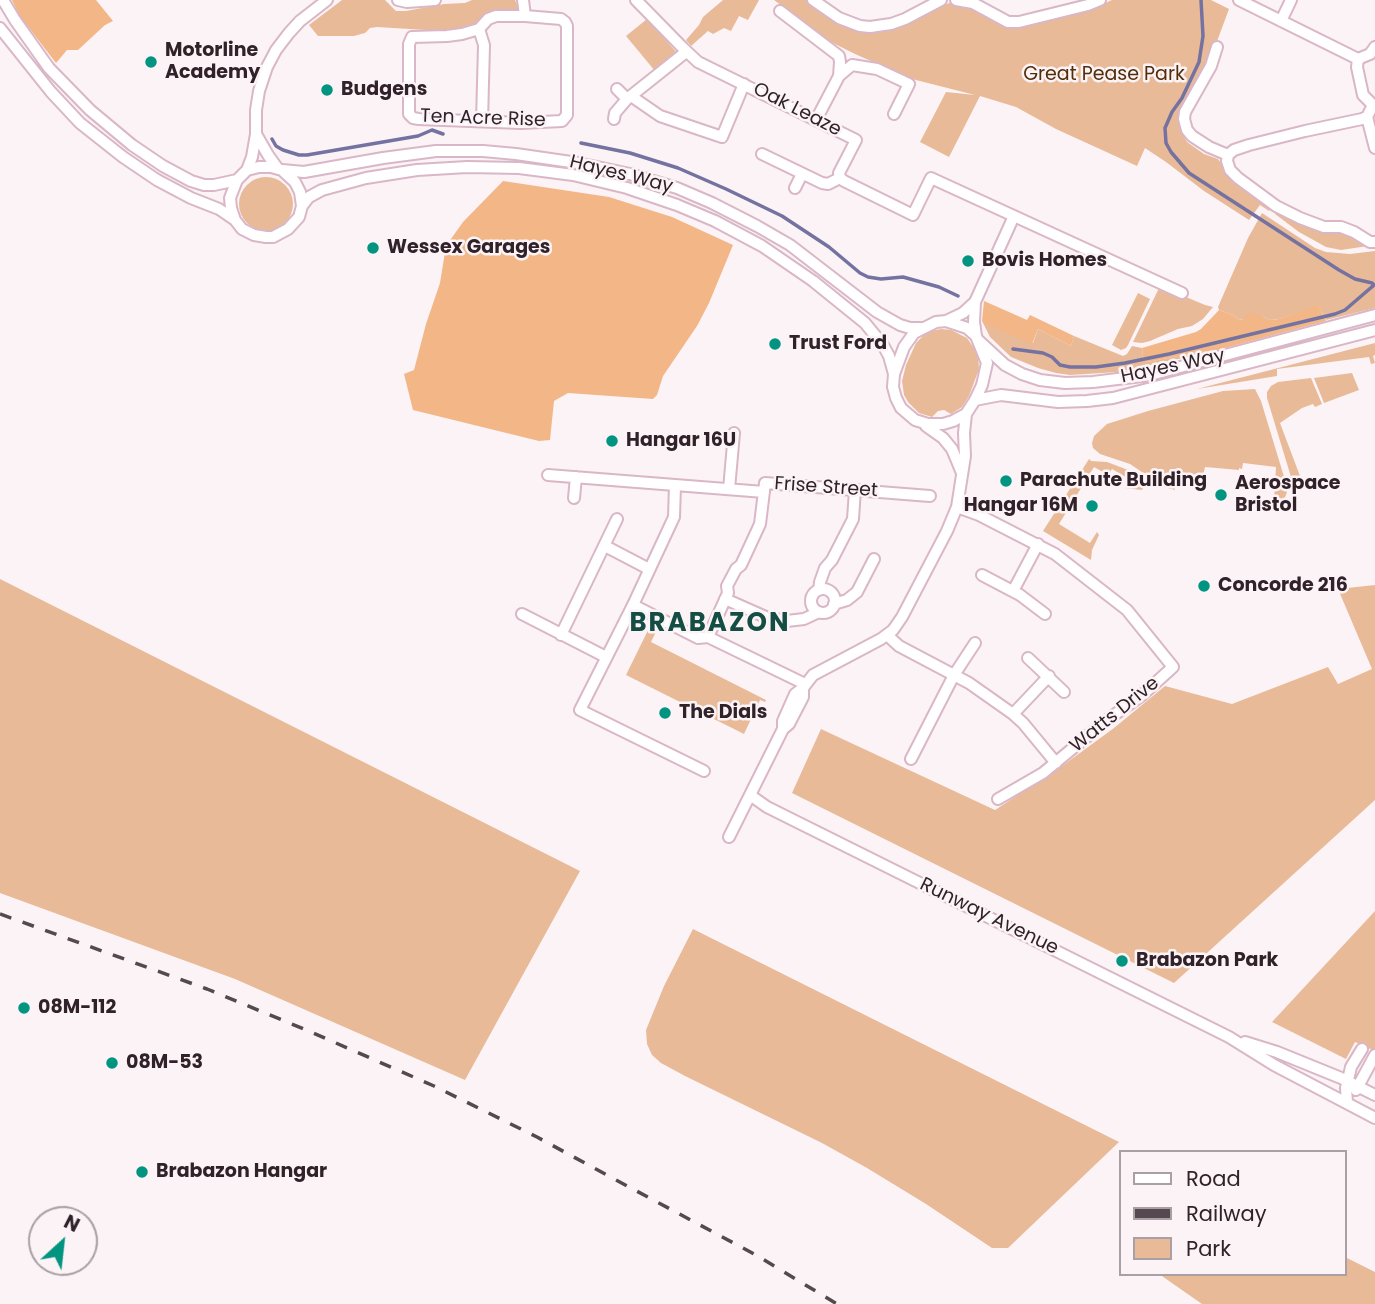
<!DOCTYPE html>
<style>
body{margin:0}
#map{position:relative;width:1375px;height:1304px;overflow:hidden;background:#fbf3f6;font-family:Poppins,sans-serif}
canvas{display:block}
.legend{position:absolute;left:1119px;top:1150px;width:228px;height:126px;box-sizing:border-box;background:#fbf3f6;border:2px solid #aa9fa4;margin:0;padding:9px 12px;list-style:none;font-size:21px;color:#302228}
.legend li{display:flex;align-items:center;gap:14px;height:35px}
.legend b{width:35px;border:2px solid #aa9fa4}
.north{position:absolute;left:28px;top:1206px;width:70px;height:70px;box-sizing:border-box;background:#fbf3f6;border:2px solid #aa9fa4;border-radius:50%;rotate:27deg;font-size:19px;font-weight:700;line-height:28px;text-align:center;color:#302228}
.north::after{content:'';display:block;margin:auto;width:24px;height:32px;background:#019481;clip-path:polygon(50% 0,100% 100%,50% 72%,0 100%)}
</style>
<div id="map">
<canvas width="1375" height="1304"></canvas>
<ul class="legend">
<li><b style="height:9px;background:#fff"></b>Road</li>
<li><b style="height:9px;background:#55484e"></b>Railway</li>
<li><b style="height:19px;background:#e9ba98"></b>Park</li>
</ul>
<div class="north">N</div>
</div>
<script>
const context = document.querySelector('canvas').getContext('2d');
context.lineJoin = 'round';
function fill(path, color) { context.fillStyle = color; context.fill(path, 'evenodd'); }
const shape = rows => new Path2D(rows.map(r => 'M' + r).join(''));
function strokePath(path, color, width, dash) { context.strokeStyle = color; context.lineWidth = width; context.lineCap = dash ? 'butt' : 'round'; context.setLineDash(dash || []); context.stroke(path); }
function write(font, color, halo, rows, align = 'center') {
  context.font = font + ' Poppins,sans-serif'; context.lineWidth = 5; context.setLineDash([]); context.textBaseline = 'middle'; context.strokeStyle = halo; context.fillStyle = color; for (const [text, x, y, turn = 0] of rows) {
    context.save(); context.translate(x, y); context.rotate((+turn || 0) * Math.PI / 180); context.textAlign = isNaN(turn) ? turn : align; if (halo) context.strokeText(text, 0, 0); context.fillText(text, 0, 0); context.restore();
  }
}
const green = shape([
 [342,0,385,0,396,11,406,11,444,4,465,3,472,0,515,0,519,9,516,11,495,10,488,13,476,23,457,31,442,31,377,27,370,28,365,33,354,36,318,36,309,25],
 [723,0,759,0,748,20,739,16,731,31,724,28,713,34,708,31,691,46,686,40,699,25,703,17],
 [774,0,810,0,859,28,950,3,970,7,1014,26,1029,25,1054,19,1091,9,1112,0,1211,0,1229,9,1206,71,1181,117,1180,124,1182,133,1187,142,1204,154,1218,159,1226,170,1272,207,1269,211,1260,205,1249,220,1204,191,1166,162,1145,148,1137,166,1056,129,1016,107,980,96,949,157,920,142,946,92,975,95,912,79,855,54,831,42],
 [647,19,678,54,655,71,626,36],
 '239 204a27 27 0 1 1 54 0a27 27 0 1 1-54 0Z',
 [1279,210,1341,229,1368,246,1341,250,1326,247,1299,232,1275,214],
 [1262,213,1315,248,1326,252,1350,254,1375,251,1375,308,1326,320,1318,306,1279,319,1271,320,1263,317,1239,320,1233,315,1219,310,1218,307,1248,238],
 [1160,286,1205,305,1213,307,1203,319,1192,326,1178,329,1150,341,1142,343,1133,342],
 [1138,293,1150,299,1128,345,1126,348,1121,350,1112,345],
 [982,321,1033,343,1038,329,1071,346,1074,336,1123,356,1127,354,1132,346,1142,348,1143,356,1147,362,1204,351,1206,353,1117,372,1070,375,1056,373,1038,368,1011,357,990,337],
 [941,329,951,330,967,338,978,354,979,369,969,396,962,407,951,414,944,410,938,411,932,417,919,413,908,402,904,395,902,381,906,365,916,343,923,336,931,331],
 [1375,343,1375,355,1373,356,1375,363,1371,364,1369,357,1277,369,1277,376,1197,389],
 [1352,373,1359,390,1324,403,1314,378],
 [1311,378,1322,404,1315,407,1313,404,1302,408,1280,423,1300,476,1294,479,1291,477,1267,398,1267,392,1271,386,1278,382],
 [1255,389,1261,401,1285,480,1287,492,1284,500,1274,499,1276,467,1243,463,1242,469,1239,468,1239,470,1205,467,1203,476,1176,474,1175,490,1164,487,1130,464,1100,454,1093,448,1092,443,1094,436,1107,424,1148,411,1223,391],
 [1089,459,1091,461,1107,462,1128,470,1140,477,1144,483,1144,487,1142,490,1125,488,1129,479,1112,469,1108,475,1094,467,1059,524,1090,543,1097,532,1099,535,1092,550,1091,560,1043,531],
 [0,579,580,871,465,1080,235,979,0,893],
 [1375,585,1375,800,1174,983,792,793,821,729,995,810,1058,769,1114,728,1165,686,1232,704,1328,667,1338,684,1372,669,1338,589],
 [653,620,660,624,651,642,766,700,765,702,760,700,744,734,626,675],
 [1375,911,1375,1051,1355,1042,1346,1059,1272,1022],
 [693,929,1119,1142,1008,1248,992,1248,926,1204,867,1168,822,1143,685,1076,661,1063,652,1055,647,1044,646,1030,664,986],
 [1345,1257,1375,1272,1375,1304,1202,1304,1159,1274,1345,1274]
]);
const forest = shape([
 [12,0,96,0,113,21,105,25,78,50,67,50,56,63,19,15],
 [503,181,609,197,672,217,733,245,709,303,697,326,663,376,657,395,653,399,568,393,554,401,550,440,539,441,413,410,404,374,414,370,426,324,440,283,446,246,463,222],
 [984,301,1027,320,1030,315,1074,336,1071,346,1038,329,1032,344,986,324,982,321],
 [1318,305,1326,321,1206,353,1204,351,1147,362,1143,356,1142,348,1196,332,1201,329,1219,310,1233,315,1239,320,1242,320,1249,312,1271,320,1279,319]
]);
const stream = shape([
 [272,139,276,146,283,150,299,155,307,155,418,136,432,130,443,134],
 [581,143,630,153,678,168,726,189,782,216,829,247,860,273,868,277,881,279,903,277,939,287,958,296],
 [1013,349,1043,353,1052,357,1060,365,1070,367,1096,367,1125,363,1169,354,1335,314,1345,310,1374,285,1372,283,1355,279,1339,270,1189,173,1171,152,1166,143,1165,128,1172,112,1182,98,1199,62,1203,36,1201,0]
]);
const minor = shape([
 [3,0,15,20,49,68,90,110,132,145,163,166,191,181,204,185,214,185,237,180],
 [398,0,407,2,435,0],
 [636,0,683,48,698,62,856,140,839,173,840,178,844,181,913,215,931,178,1182,293],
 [813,0,839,18,860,26,870,27,891,24,905,19,941,0],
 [956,0,973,3,1008,22,1019,22,1088,5,1100,0],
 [1239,0,1358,59,1357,67,1363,95,1373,105,1367,117],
 [780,11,839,56,840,62,839,76,816,120],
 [1281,21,1291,0],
 [0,28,51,92,80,123,123,157,157,180,191,198,219,209,235,220],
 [479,29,462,34,447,36,412,37,409,44,409,114,413,118,419,119,521,123,562,121,567,115,567,26,565,22,561,19,525,16],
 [479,29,484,45,482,121],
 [479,29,488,19,496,16,525,16,523,0],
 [1217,47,1211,66,1185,112,1184,119,1187,130,1192,136,1209,147,1228,155],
 [1358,59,1370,54,1375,47],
 [839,76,852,65,877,69,909,84,894,114],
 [617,89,627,99],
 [631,96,660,116,722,137,744,84],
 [1367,117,1362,119,1305,131,1249,145,1234,150,1228,155,1227,161,1230,170,1238,178,1276,206,1300,218,1324,227,1341,227,1354,232,1370,242,1375,242],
 [1367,117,1375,148],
 [614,119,615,113,627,99,686,52],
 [256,134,268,155,278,169],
 [762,154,822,183,828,184,840,178],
 [259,167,271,167,282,170,295,182,300,192,302,206,299,217,288,229,273,237,266,237,254,235,242,229,235,220,231,208,230,198,237,180,247,170,259,167],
 [247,170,252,157,256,134,256,110,259,91,267,67,276,50,289,33,300,21,327,0],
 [282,170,304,172,383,158,436,151,483,151,516,154,578,163,630,174,677,188,712,203,757,226,790,245,877,312,900,325,910,328,921,328],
 [795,188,802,174],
 [302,206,309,197,322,190,366,178,417,170,467,167,519,168,573,175,627,188,677,205,715,221,762,246,813,281,865,323,883,345,889,356,894,374],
 [946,321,967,328,976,336,987,363,982,385,975,400,966,414,953,421,943,424,928,424,915,420,901,408,896,398,893,387,894,374,904,347,914,333,936,322,946,321],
 [946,321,963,313,975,302],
 [976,336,974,322,975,302,1014,216],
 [979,341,1005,365,1022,374,1040,380,1065,383,1093,382,1150,375,1375,315],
 [975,400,1001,395,1058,402,1087,401,1113,398,1375,330],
 [926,426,943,438,952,449,962,473],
 [548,475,764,492],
 [675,485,674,517,633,605,580,710,704,771],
 [729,489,734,433],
 [574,498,576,477],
 [957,507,979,515,1055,554,1127,610,1173,667,1141,696,1107,720,1043,773,998,799],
 [605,546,649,569],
 [982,575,1020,595,1045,614],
 '811 601a12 12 0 1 1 24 0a12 12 0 1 1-24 0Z',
 [819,590,820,582,825,568,832,560,853,519,855,490],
 [1013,591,1038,544],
 [725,599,768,618,787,621,804,619,819,612],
 [834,604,847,600,857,592,874,559],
 [633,605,698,638,708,637,805,684],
 [522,614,606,657],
 [561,635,617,519],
 [887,635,899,646,969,683,1013,714,1023,723,1056,763],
 [708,637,728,593,727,586,736,569,741,565,760,524,765,483,930,496],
 [1028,658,1064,692],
 [1013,714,1049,676],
 [783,729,783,721,795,694,803,688,813,675,881,639,893,630,902,617,947,531,957,507,965,456,964,433,966,414],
 [911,759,954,675,975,643],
 [750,795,767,807,1229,1037,1274,1065,1375,1118],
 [729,837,783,729,789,724,803,697,803,688],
 [1245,1042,1277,1052,1341,1078,1375,1095],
 [1356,1090,1375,1055],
 [1347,1103,1346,1088,1351,1067,1362,1049]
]);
const rail = shape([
 [0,914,207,989,304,1029,434,1086,537,1137,616,1180,756,1255,837,1304]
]);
const markers = [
 [151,62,7,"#019481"],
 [327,90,7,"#019481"],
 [373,248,7,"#019481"],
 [968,261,7,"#019481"],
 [775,344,7,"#019481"],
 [612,441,7,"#019481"],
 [1006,481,7,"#019481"],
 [1221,495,7,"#019481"],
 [1092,506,7,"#019481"],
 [1204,586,7,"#019481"],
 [665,713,7,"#019481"],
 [1122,961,7,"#019481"],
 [24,1008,7,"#019481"],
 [112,1063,7,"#019481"],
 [142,1172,7,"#019481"]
];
const poiNames = [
 ["Motorline",165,51],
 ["Academy",165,73],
 ["Budgens",341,90],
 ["Wessex Garages",387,248],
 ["Bovis Homes",982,261],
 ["Trust Ford",789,344],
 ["Hangar 16U",626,441],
 ["Parachute Building",1020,481],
 ["Aerospace",1235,484],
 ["Bristol",1235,506],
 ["Hangar 16M",1078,506,"right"],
 ["Concorde 216",1218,586],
 ["The Dials",679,713],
 ["Brabazon Park",1136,961],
 ["08M-112",38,1008],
 ["08M-53",126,1063],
 ["Brabazon Hangar",156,1172]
];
const parkNames = [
 ["Great Pease Park",1104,75]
];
const streetNames = [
 ["Oak Leaze",797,110,27],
 ["Ten Acre Rise",483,119,2],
 ["Hayes Way",621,175,14],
 ["Hayes Way",1173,367,-12],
 ["Frise Street",826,488,4],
 ["Watts Drive",1115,715,-39],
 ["Runway Avenue",989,917,26]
];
const districtNames = [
 ["BRABAZON",710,624]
];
fill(green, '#e9ba98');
fill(forest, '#f2b687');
strokePath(stream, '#7472a0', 3.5);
strokePath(minor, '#dab7c6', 14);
strokePath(minor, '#fff', 10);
strokePath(rail, '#55484e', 3.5, [12, 12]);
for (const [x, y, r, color] of markers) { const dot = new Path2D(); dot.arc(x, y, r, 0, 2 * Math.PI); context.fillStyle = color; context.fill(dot); strokePath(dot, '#fbf3f6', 2.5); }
write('bold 19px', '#302228', '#fbf3f6', poiNames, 'left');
write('19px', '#532d08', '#fbf3f6', parkNames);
write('19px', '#302228', '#fbf3f6', streetNames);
context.letterSpacing = '2px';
write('bold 26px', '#144d44', '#fbf3f6', districtNames);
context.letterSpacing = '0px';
</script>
